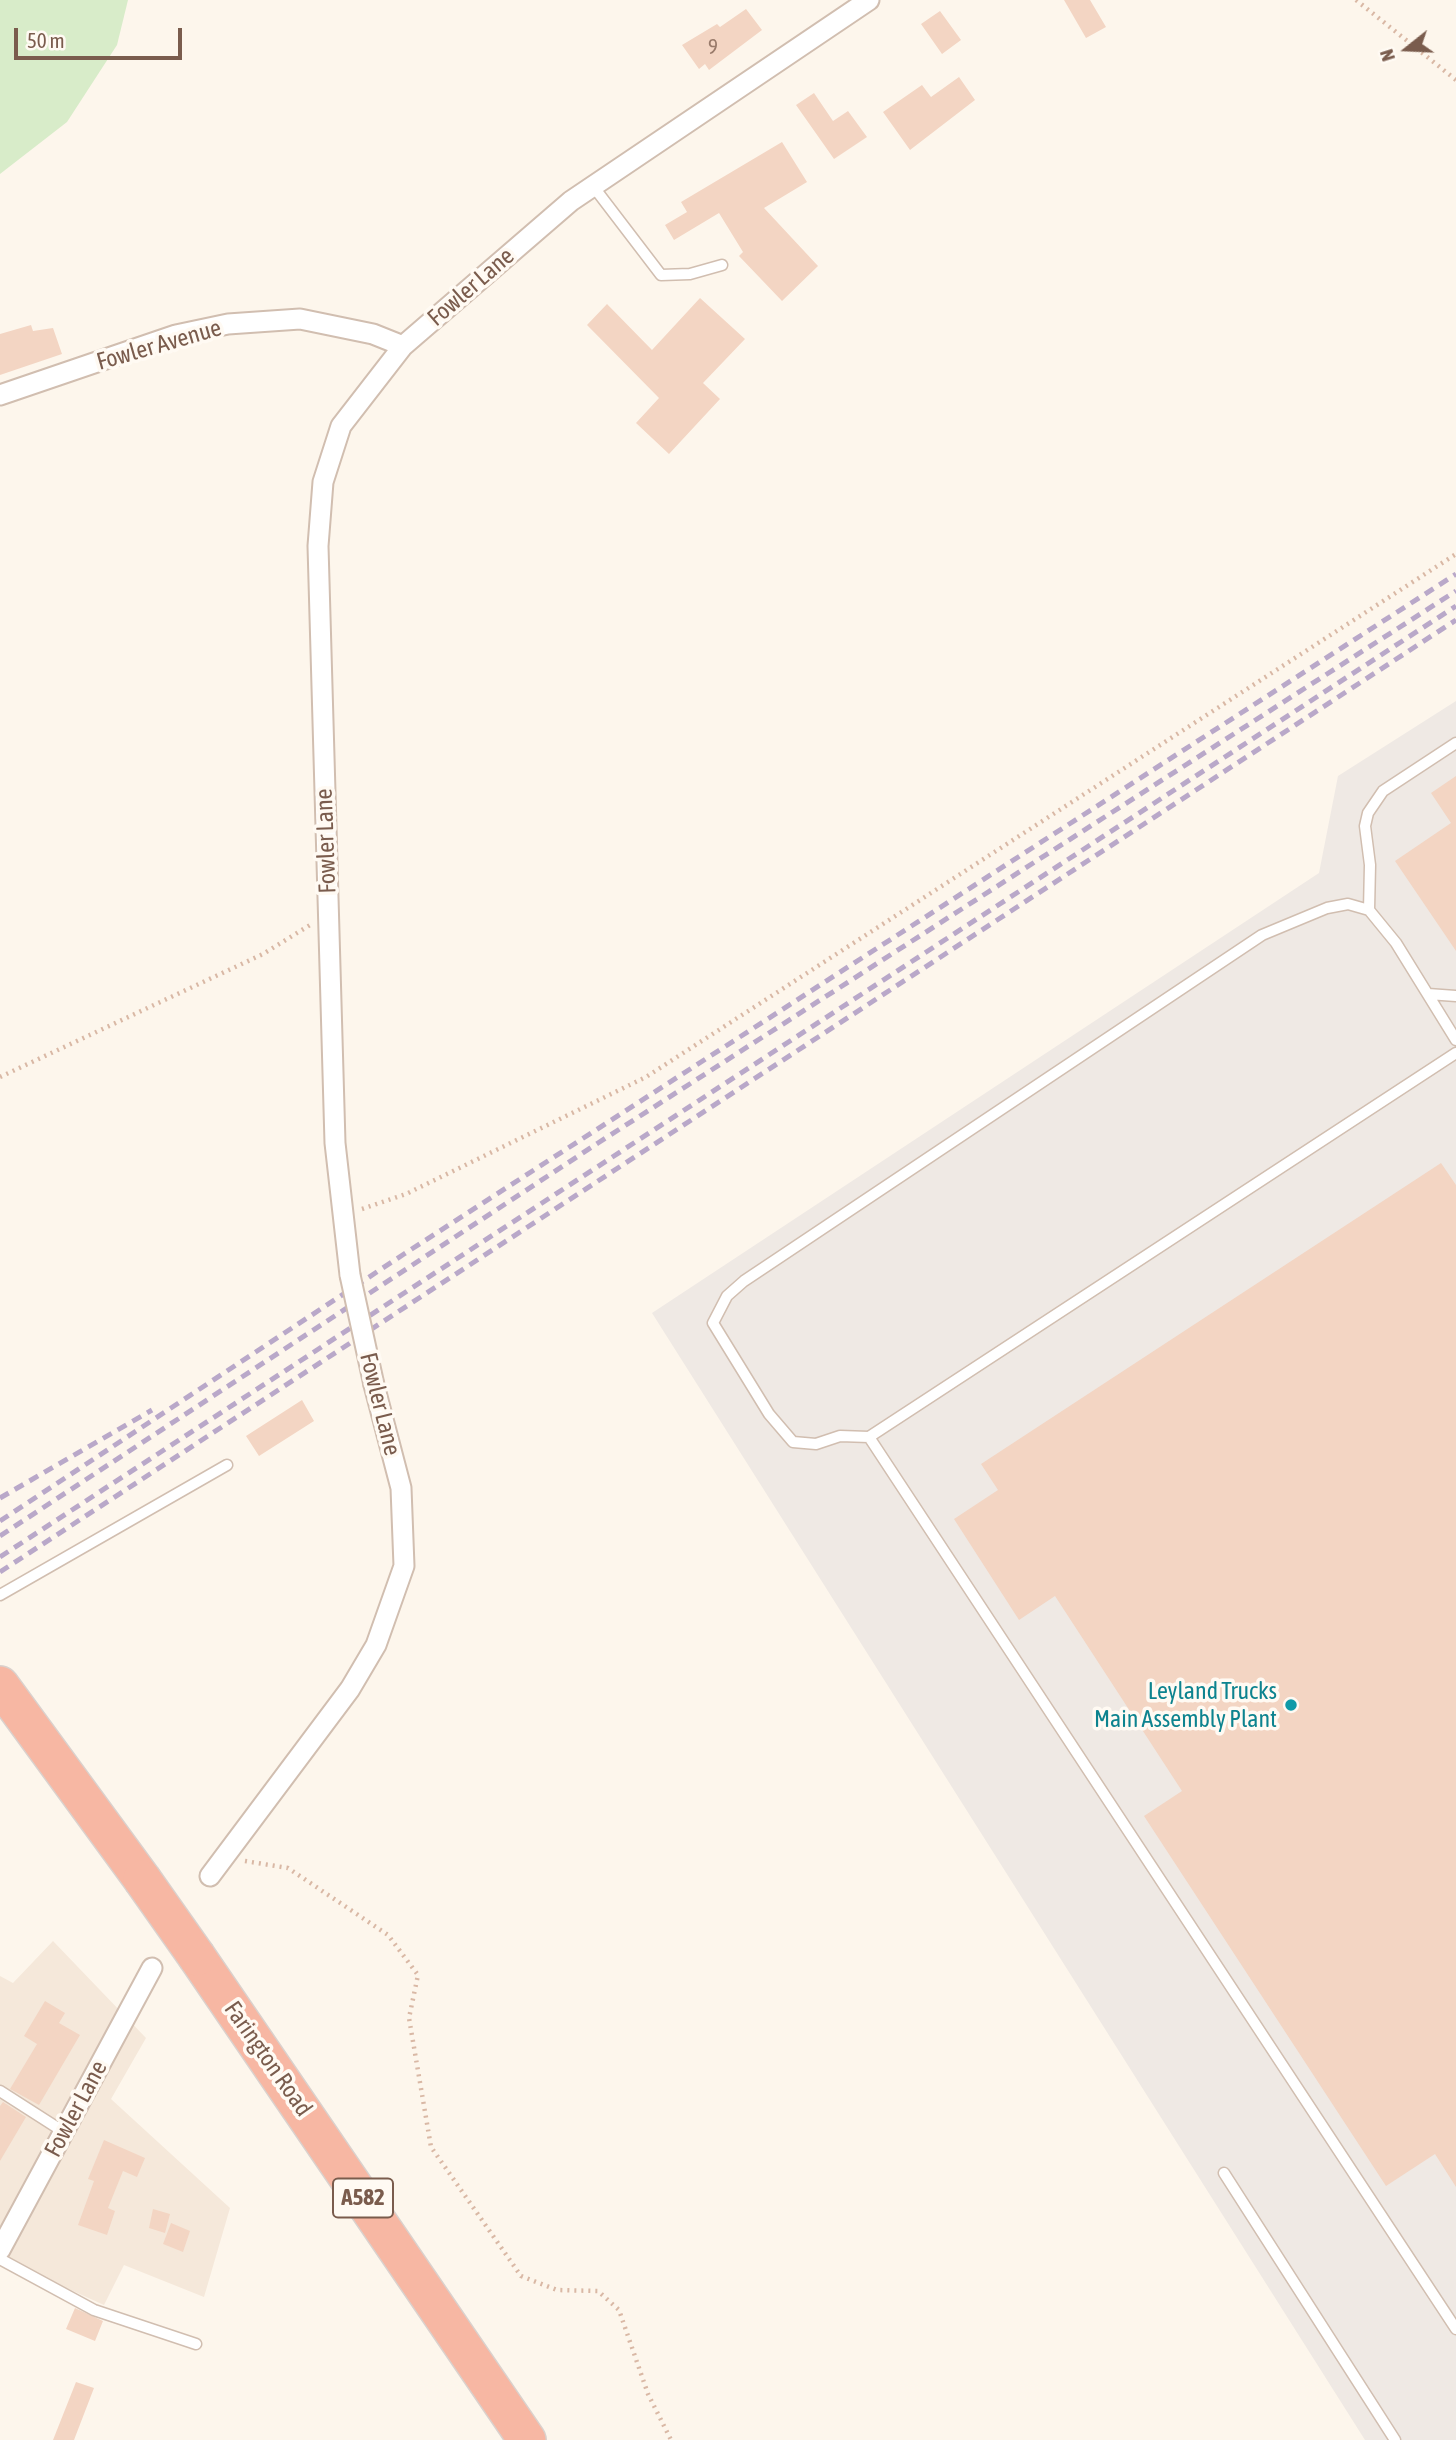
<!DOCTYPE html>
<style>
body{margin:0}
#map{position:relative;width:1456px;height:2440px;overflow:hidden;background:#fdf6ec;font-family:"Asap Condensed",sans-serif}
canvas{display:block}
.north{position:absolute;left:1372px;top:14px;width:70px;height:70px;-webkit-text-stroke:5px #fffaf3;paint-order:stroke;rotate:252deg;font-size:19px;font-weight:700;line-height:28px;text-align:center;color:#7a5c4d}
.north::after{content:'';display:block;margin:auto;width:24px;height:32px;background:#7a5c4d;clip-path:polygon(50% 0,100% 100%,50% 72%,0 100%)}
.scale{position:absolute;left:14px;top:28px;width:168px;height:32px;box-sizing:border-box;border:4px solid #7a5c4d;border-top:0;padding-left:9px;font-size:21px;line-height:24px;white-space:nowrap;color:#7a5c4d;-webkit-text-stroke:5px #fffaf3;paint-order:stroke}
</style>
<div id="map">
<canvas width="1456" height="2440"></canvas>
<div class="north">N</div>
<div class="scale">50 m</div>
</div>
<script>
const context = document.querySelector('canvas').getContext('2d');
context.lineJoin = 'round';
function fill(path, color) { context.fillStyle = color; context.fill(path, 'evenodd'); }
const shape = rows => new Path2D(rows.map(r => 'M' + r).join(''));
function strokePath(path, color, width, dash) { context.strokeStyle = color; context.lineWidth = width; context.lineCap = dash ? 'butt' : 'round'; context.setLineDash(dash || []); context.stroke(path); }
function write(font, color, halo, rows, align = 'center') {
  context.font = font + ' "Asap Condensed",sans-serif'; context.lineWidth = 7; context.setLineDash([]); context.textBaseline = 'middle'; context.strokeStyle = halo; context.fillStyle = color; for (const [text, x, y, turn = 0] of rows) {
    context.save(); context.translate(x, y); context.rotate((+turn || 0) * Math.PI / 180); context.textAlign = isNaN(turn) ? turn : align; if (halo) context.strokeText(text, 0, 0); context.fillText(text, 0, 0); context.restore();
  }
}
const residential = shape([
 [53,1941,146,2038,111,2099,230,2208,204,2297,124,2265,104,2305,0,2258,0,1976,13,1983]
]);
const industrial = shape([
 [1456,701,1456,2440,1365,2440,652,1313,1319,873,1338,776]
]);
const green = shape([
 [0,0,128,0,117,45,67,122,0,174]
]);
const building = shape([
 [1064,0,1090,0,1106,27,1086,38],
 [746,9,762,30,709,70,705,64,699,69,682,45,717,24,720,27],
 [940,11,961,40,942,54,921,24],
 [959,77,975,100,910,150,883,112,922,85,931,97],
 [814,93,833,121,848,111,867,137,834,159,796,105],
 [782,142,807,182,764,208,818,266,782,301,739,256,743,252,719,213,674,240,665,225,687,212,681,202],
 [700,298,745,339,703,383,720,399,669,454,636,423,659,398,587,325,607,304,652,350],
 [31,325,33,331,53,328,62,354,0,375,0,334],
 [1456,776,1456,951,1395,861,1451,823,1431,793],
 [1441,1163,1456,1185,1456,2187,1435,2154,1386,2186,1144,1816,1182,1791,1055,1596,1019,1620,954,1519,998,1490,981,1464],
 [302,1400,314,1421,259,1456,246,1436],
 [45,2001,65,2013,59,2023,80,2035,39,2105,10,2089,37,2044,24,2036],
 [3,2102,26,2117,0,2161,0,2106],
 [104,2140,145,2158,137,2177,123,2171,108,2208,115,2211,107,2235,78,2225,94,2181,88,2179],
 [153,2209,170,2214,165,2233,149,2228],
 [171,2223,190,2231,183,2252,163,2244],
 [75,2308,103,2321,95,2341,66,2329],
 [76,2382,94,2388,74,2440,53,2440]
]);
const path = shape([
 [1356,0,1456,80],
 [0,1077,263,954,310,925],
 [362,1209,406,1194,646,1077,1456,554],
 [245,1861,288,1868,388,1935,418,1975,409,2018,431,2147,521,2276,557,2290,598,2291,619,2310,648,2394,671,2440]
]);
const lane = shape([
 [593,186,661,275,690,274,722,265],
 [1369,910,1370,865,1365,826,1368,813,1383,791,1456,743],
 [1428,994,1456,996],
 [1456,1053,869,1437,1456,2329],
 [869,1437,840,1436,816,1444,793,1442,769,1414,713,1323,727,1296,744,1281,1262,935,1327,908,1348,904,1369,910,1396,943,1456,1040],
 [0,1595,227,1465],
 [0,2091,64,2132],
 [1224,2173,1395,2440],
 [0,2259,94,2310,196,2344]
]);
const street = shape([
 [0,395,176,335,228,324,300,319,373,334,403,346],
 [350,1275,335,1143,318,546,323,482,341,426,403,346,571,201,869,0],
 [210,1876,350,1689,376,1645,404,1566,401,1488,374,1385],
 [0,2250,152,1968]
]);
const highway = shape([
 [0,1685,142,1879],
 [197,1957,527,2440]
]);
const rail = shape([
 [0,1498,152,1410],
 [0,1521,404,1254,1456,574],
 [0,1536,598,1143,1456,591],
 [0,1557,1456,606],
 [0,1572,1456,620]
]);
const streetBridge = shape([
 [350,1275,374,1385]
]);
const highwayBridge = shape([
 [142,1879,197,1957]
]);
const markers = [
 [1291,1705,7,"#0f9aa8"]
];
const numberNames = [
 ["9",713,47]
];
const shields = [
 [363,2198,60]
];
const shieldNames = [
 ["A582",363,2198]
];
const streetNames = [
 ["Fowler Lane",471,287,-41],
 ["Fowler Avenue",159,345,-16],
 ["Fowler Lane",326,841,-92],
 ["Fowler Lane",380,1404,76],
 ["Farington Road",268,2059,55],
 ["Fowler Lane",76,2109,-62]
];
const cultureNames = [
 ["Leyland Trucks",1277,1691],
 ["Main Assembly Plant",1277,1719]
];
fill(residential, '#f5e8da');
fill(industrial, '#efe9e4');
fill(green, '#d8ecc9');
fill(building, '#f3d5c3');
strokePath(lane, '#d1beb0', 13);
strokePath(street, '#d1beb0', 23);
strokePath(highway, '#dad1cd', 40);
strokePath(path, '#d9b8a5', 4.5, [2, 5]);
strokePath(lane, '#fff', 10);
strokePath(street, '#fff', 19);
strokePath(highway, '#f7b7a3', 37);
strokePath(rail, '#b9a8c9', 5, [10, 7]);
strokePath(streetBridge, '#d1beb0', 23, []);
strokePath(highwayBridge, '#dad1cd', 40, []);
strokePath(streetBridge, '#fff', 19);
strokePath(highwayBridge, '#f7b7a3', 37);
for (const [x, y, r, color] of markers) { const dot = new Path2D(); dot.arc(x, y, r, 0, 2 * Math.PI); context.fillStyle = color; context.fill(dot); strokePath(dot, '#fffaf3', 2.5); }
write('21px', '#987a6a', null, numberNames);
for (const [x, y, w] of shields) { const box = new Path2D(); box.roundRect(x - w / 2, y - 19.5, w, 39, 5); context.fillStyle = '#fffaf3'; context.fill(box); strokePath(box, '#7a5c4d', 2); }
write('bold 23px', '#7a5c4d', null, shieldNames);
write('24px', '#7a5c4d', '#fffaf3', streetNames);
write('24px', '#0d838f', '#fffaf3', cultureNames, 'right');
</script>
